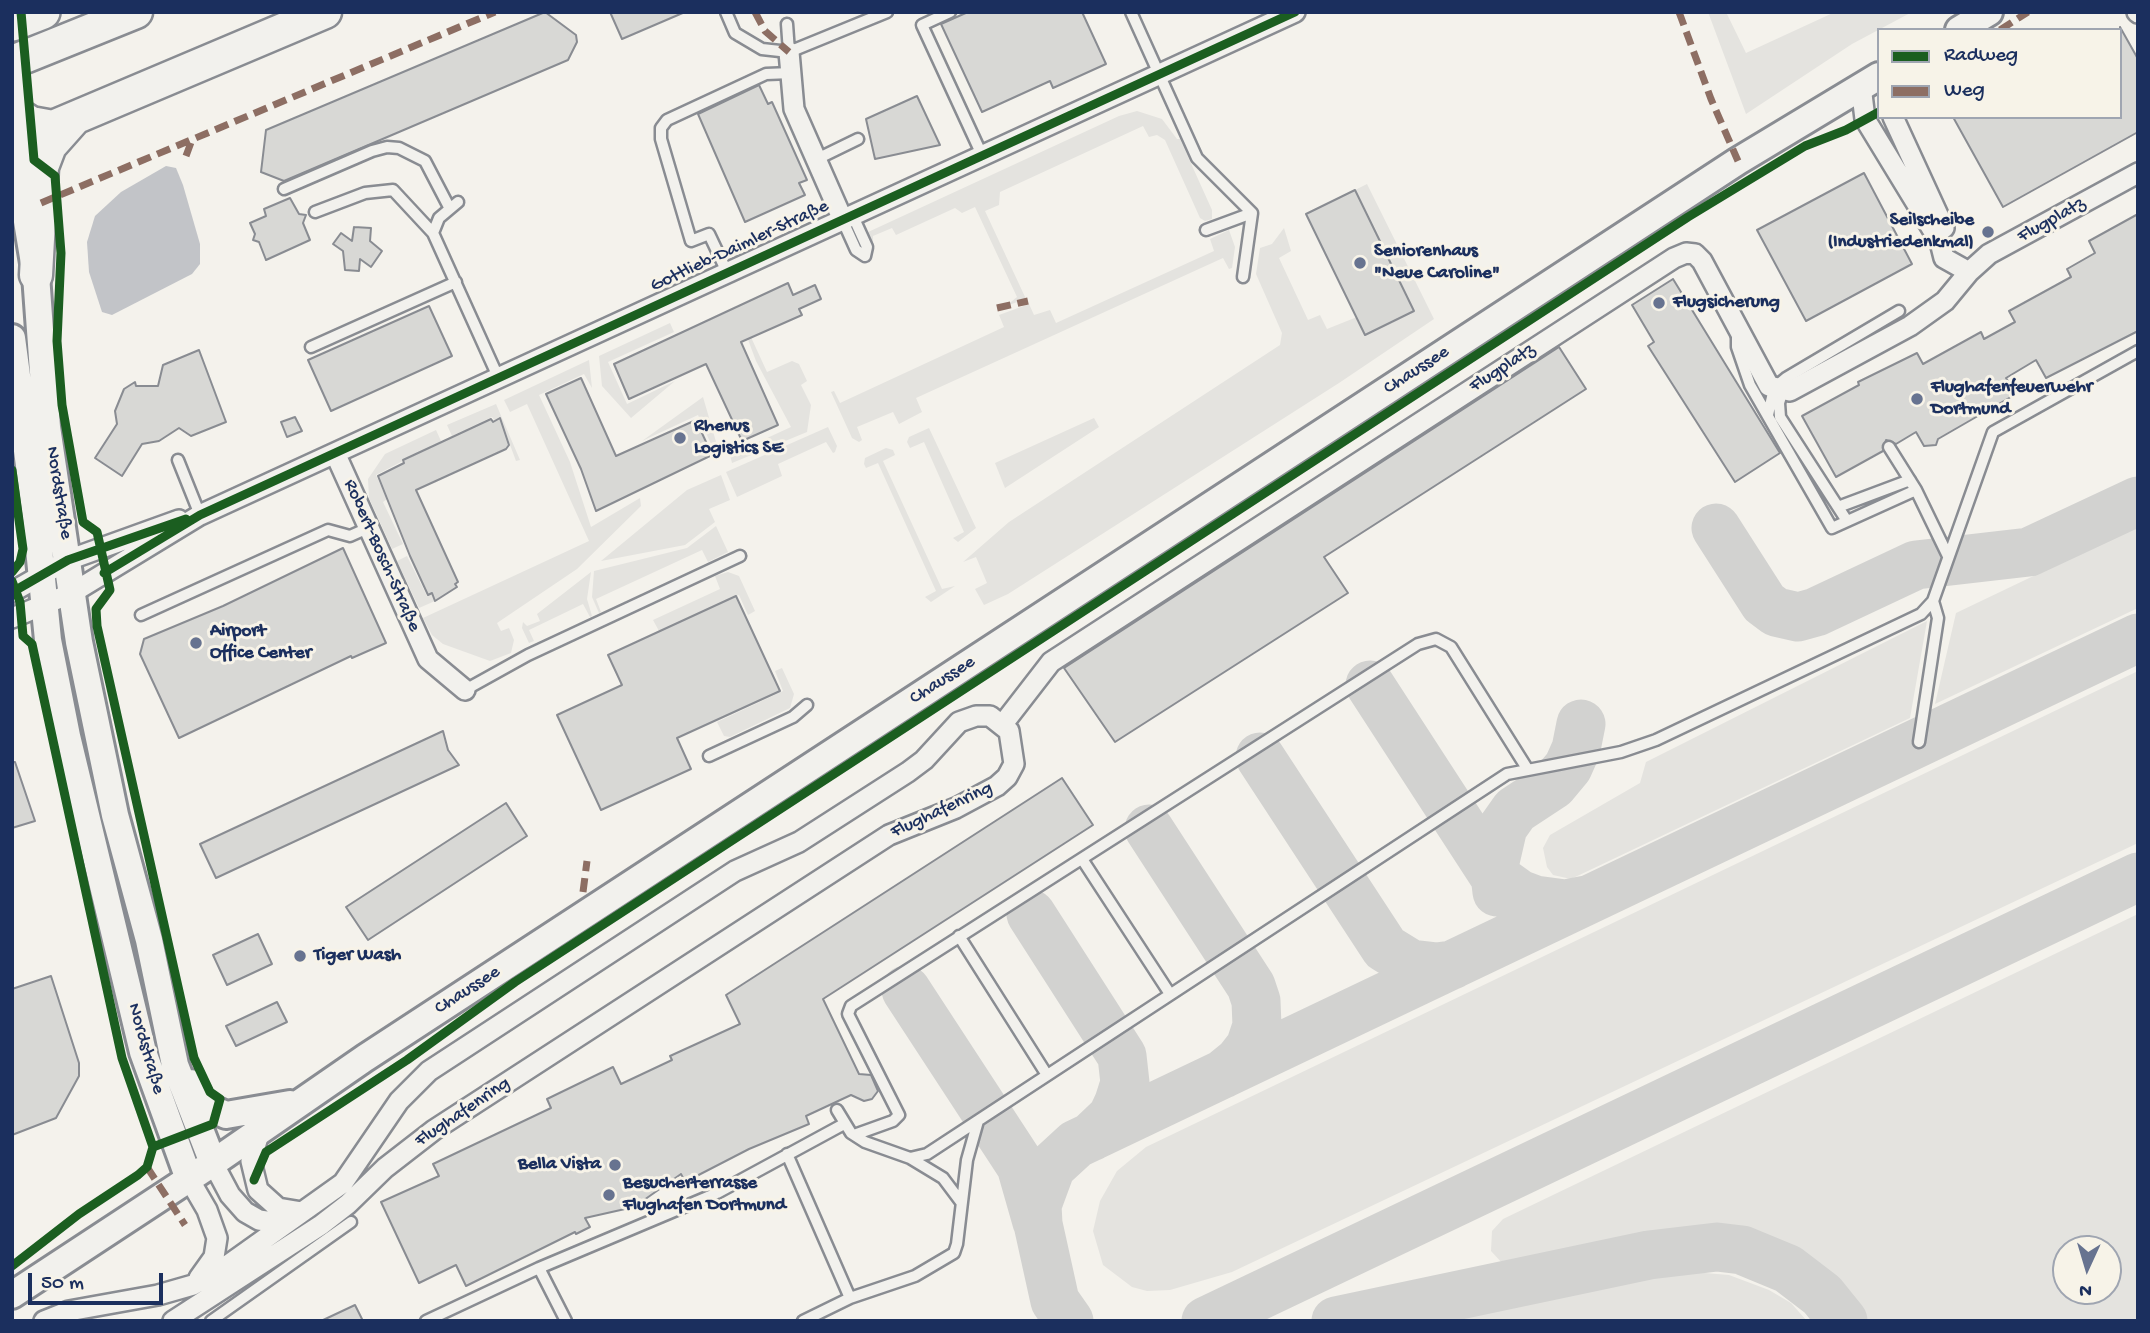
<!DOCTYPE html>
<meta charset="utf-8">
<style>
body{margin:0}
#map{position:relative;width:2150px;height:1333px;overflow:hidden;background:#f4f2ec;font-family:"Gochi Hand",sans-serif}
canvas{display:block}
.frame{position:absolute;inset:0;border:14px solid #1b2f5e;pointer-events:none}
.legend{position:absolute;left:1877px;top:28px;width:245px;height:91px;box-sizing:border-box;background:#f7f3e8;border:2px solid #9fa5b1;margin:0;padding:9px 12px;list-style:none;font-size:21px;color:#1b2f5e}
.legend li{display:flex;align-items:center;gap:14px;height:35px}
.legend b{width:35px;border:2px solid #9fa5b1}
.north{position:absolute;left:2052px;top:1235px;width:70px;height:70px;box-sizing:border-box;background:#f7f3e8;border:2px solid #9fa5b1;border-radius:50%;rotate:184deg;font-size:19px;font-weight:700;line-height:28px;text-align:center;color:#1b2f5e}
.north::after{content:'';display:block;margin:auto;width:24px;height:32px;background:#677390;clip-path:polygon(50% 0,100% 100%,50% 72%,0 100%)}
.scale{position:absolute;left:28px;top:1273px;width:135px;height:32px;box-sizing:border-box;border:4px solid #1b2f5e;border-top:0;padding-left:9px;font-size:21px;line-height:24px;white-space:nowrap;color:#1b2f5e;-webkit-text-stroke:5px #f7f3e8;paint-order:stroke}
</style>
<div id="map">
<canvas width="2150" height="1333"></canvas>
<div class="frame"></div>
<ul class="legend">
<li><b style="height:9px;background:#1b5e20"></b>Radweg</li>
<li><b style="height:9px;background:#8d6e63"></b>Weg</li>
</ul>
<div class="north">N</div>
<div class="scale">50 m</div>
</div>
<script>
const context = document.querySelector('canvas').getContext('2d');
context.lineJoin = 'round';
function fill(path, color) { context.fillStyle = color; context.fill(path, 'evenodd'); }
const shape = rows => new Path2D(rows.map(r => 'M' + r).join(''));
function strokePath(path, color, width, dash) { context.strokeStyle = color; context.lineWidth = width; context.lineCap = dash ? 'butt' : 'round'; context.setLineDash(dash || []); context.stroke(path); }
function write(font, color, halo, rows, align = 'center') {
  context.font = font + ' "Gochi Hand",sans-serif'; context.lineWidth = 6; context.setLineDash([]); context.textBaseline = 'middle'; context.strokeStyle = halo; context.fillStyle = color; for (const [text, x, y, turn = 0] of rows) {
    context.save(); context.translate(x, y); context.rotate((+turn || 0) * Math.PI / 180); context.textAlign = isNaN(turn) ? turn : align; if (halo) context.strokeText(text, 0, 0); context.fillText(text, 0, 0); context.restore();
  }
}
const green = shape([
 [1708,12,1726,12,1746,53,1835,12,1912,12,1852,44,1746,114],
 [1137,111,1162,119,1177,139,1180,139,1212,210,1212,219,1205,221,1200,218,1165,140,1157,135,1149,137,1143,126,1000,192,999,205,985,211,1026,299,1006,306,1017,297,975,207,962,213,955,208,896,235,892,228,873,236,873,244,869,238,866,233,1119,116],
 [1367,184,1434,319,1339,383,1008,594,984,605,975,589,987,583,976,557,963,562,1009,522,1280,345,1282,333,1256,274,1260,248,1272,244,1284,228,1291,251,1279,258,1308,320,1320,315,1327,329,1357,317,1365,335,1414,311,1355,190],
 [1229,230,1235,247,1232,268,1229,269,1223,258,916,398,922,412,899,424,893,412,857,427,862,440,859,442,852,438,831,392,834,391,840,403,1004,327,999,315,1029,304,1034,315,1050,310,1056,323,1214,251,1210,239],
 [670,323,674,332,608,362,627,404,675,381,631,418,602,386,599,356],
 [750,335,767,372,792,361,799,364,807,381,801,385,811,405,807,432,732,463,730,455,791,427,756,361,747,337],
 [589,360,592,388,584,374,539,395,570,462,591,527,640,498,641,506,577,569,497,623,501,631,509,628,514,640,511,653,490,661,443,644,432,635,423,618,589,541,527,404,510,412,504,400],
 [703,397,719,452,715,453,698,415,642,441],
 [496,404,520,460,516,461,500,418,495,421,492,417,452,436,447,425],
 [1094,418,1099,427,1005,488,995,463],
 [828,427,837,446,835,452,833,453,826,442,778,464,782,476,737,497,726,472],
 [929,428,976,528,958,542,953,538,964,532,924,442,910,448,907,442,909,437],
 [436,430,441,441,376,475,387,499,383,502,403,544,392,549,369,498,368,479,385,454],
 [886,448,893,450,895,455,883,461,942,589,955,586,931,602,925,597,936,591,878,463,866,468,864,464,865,458],
 [721,475,730,500,709,509,715,522,685,545,601,561,687,490],
 [716,526,728,552,708,562,702,550,596,599,601,612,599,613,592,597,594,571,687,548],
 [2138,526,2138,608,1935,704,1956,613],
 [407,556,427,596,432,593,435,601,419,608,397,561],
 [591,572,587,599,592,616,590,617,583,604,529,630,534,641,529,643,522,628,523,622,527,626,540,621,537,614],
 [728,572,739,576,755,611,748,615,739,595,659,631,653,620,720,589,715,576],
 [1927,621,1910,718,1571,879,1553,875,1547,867,1543,848,1550,835,1640,783,1646,762],
 [782,668,794,694,790,708,730,737,724,736,717,722,783,691,775,671],
 [2138,671,2138,843,1232,1272,1170,1290,1147,1291,1132,1287,1103,1265,1093,1231,1100,1201,1117,1171,1146,1147],
 [2138,914,2138,1321,1859,1321,1832,1286,1808,1264,1780,1248,1750,1238,1716,1232,1682,1236,1521,1265,1503,1264,1491,1251,1492,1231,1503,1219],
 [2066,1249,2108,1249,2108,1291,2066,1291],
 [1681,1271,1729,1275,1769,1290,1791,1303,1807,1321,1444,1321]
]);
const water = shape([
 [166,166,176,168,183,185,200,244,200,264,192,274,112,315,102,312,89,272,87,242,95,216,121,192]
]);
const taxiway = shape([
 [1716,528,1764,603,1776,612,1798,617,1816,612,1916,565,2029,552,2138,501],
 [1370,685,1494,876,1519,894,1535,900,1565,904,1586,900],
 [1260,757,1385,948,1411,964,1437,967,1452,965],
 [1149,829,1251,986,1256,1001,1257,1026,1250,1047,1239,1061,1223,1074],
 [1497,892,1494,866,1503,827,1515,810,1553,785,1568,767,1576,749,1581,724],
 [1031,914,1122,1056,1125,1083,1119,1102,1112,1117,1091,1137],
 [906,990,1021,1166,1037,1222],
 [1069,1321,1055,1301,1038,1224,1037,1205,1051,1167,1076,1144,2138,638],
 [1206,1321,2138,877],
 [1336,1321,1649,1255,1717,1247,1742,1250,1788,1269,1822,1295,1843,1321]
]);
const building = shape([
 [545,12,576,35,577,42,568,60,284,181,261,172,266,130,545,12],
 [610,12,685,12,622,39,610,12],
 [968,12,1082,12,1106,64,1053,88,1050,81,982,112,941,24,968,12],
 [2120,27,2138,59,2138,132,2003,207,1953,117,2120,117,2120,27],
 [759,85,768,104,772,102,807,180,799,183,805,195,745,222,698,114,759,85],
 [917,96,940,145,875,159,866,119,917,96],
 [1864,173,1912,264,1806,321,1757,230,1864,173],
 [1355,190,1414,311,1365,335,1306,214,1355,190],
 [290,198,299,214,306,215,303,223,310,240,266,260,259,242,253,240,255,234,250,223,266,216,264,209,290,198],
 [2138,214,2138,331,2046,378,2036,360,2006,378,2016,394,1938,439,1936,445,1924,446,1916,432,1896,444,1886,440,1883,451,1836,477,1802,416,1859,385,1858,382,1917,353,1923,364,1981,332,1984,339,2015,322,2009,311,2071,277,2067,269,2095,253,2089,241,2138,214],
 [354,227,371,228,370,241,382,251,371,267,360,259,359,271,345,270,343,251,333,244,341,233,352,241,354,227],
 [1673,279,1780,453,1735,482,1648,346,1654,342,1632,305,1673,279],
 [788,283,793,295,815,285,821,299,799,309,802,315,741,342,778,425,742,441,706,364,629,399,614,364,788,283],
 [429,306,452,356,331,411,308,360,429,306],
 [1559,347,1586,389,1324,557,1348,593,1115,742,1064,668,1559,347],
 [199,350,226,422,191,436,179,428,159,441,142,444,122,476,95,458,117,424,115,411,124,389,135,382,136,386,158,386,163,365,199,350],
 [581,378,616,456,696,420,712,455,596,511,581,469,546,394,581,378],
 [295,417,302,431,287,437,281,422,295,417],
 [500,418,509,445,506,449,416,490,458,582,455,584,457,587,435,601,432,593,428,595,410,556,378,476,404,463,403,460,491,419,493,422,500,418],
 [343,548,386,643,352,658,351,656,179,738,140,654,144,639,223,606,343,548],
 [736,596,780,691,677,738,691,769,601,810,557,715,622,685,608,655,736,596],
 [443,731,448,750,459,765,216,878,200,844,443,731],
 [12,762,15,762,35,821,12,828,12,762],
 [1062,778,1093,825,823,999,859,1074,871,1075,878,1091,872,1099,864,1101,851,1095,806,1116,809,1124,749,1149,685,1182,681,1174,634,1207,585,1218,590,1227,576,1234,575,1232,466,1286,456,1265,419,1283,381,1202,439,1176,433,1164,551,1108,547,1099,613,1067,621,1084,672,1060,670,1056,740,1024,726,995,1062,778],
 [506,803,527,836,368,940,346,907,506,803],
 [258,934,272,964,227,985,213,955,258,934],
 [51,976,79,1063,79,1076,56,1118,12,1135,12,989,51,976],
 [277,1002,287,1022,236,1046,226,1026,277,1002],
 [355,1305,363,1321,321,1321,355,1305]
]);
const service = shape([
 [726,12,735,33,762,49,789,52,887,12],
 [950,12,922,25,982,155],
 [1131,12,1197,158,1252,213],
 [787,24,789,52],
 [817,159,858,139],
 [284,189,372,151,387,147,399,148,425,161,449,207],
 [315,212,365,193,393,190,433,233,499,379],
 [842,219,856,250,865,256,867,247,852,214],
 [1206,230,1252,213],
 [433,233,439,218,458,202],
 [727,272,709,234,691,241,661,139,661,128,667,120,766,74,791,73],
 [1243,277,1252,213],
 [1737,335,1737,347,1750,385,1832,528,1916,490],
 [311,347,456,282],
 [1783,390,1779,403,1780,417,1847,521],
 [1768,415,1774,388,1786,378,1899,311],
 [1889,447,1916,490,1948,556],
 [178,460,200,515],
 [1838,507,1910,480],
 [141,615,328,530,350,536,368,528],
 [465,690,528,655,740,556],
 [1919,742,1938,618,1933,601],
 [709,756,793,717,807,705],
 [1082,859,1170,994],
 [959,936,1047,1075],
 [837,1110,851,1133,865,1142,910,1158,927,1154,1507,774,1621,752,1656,740,1921,614,1933,601,1993,432,2138,351],
 [854,1135,893,1121,899,1115,848,1014,851,1006,1418,644,1436,639,1451,647,1528,770],
 [787,1154,850,1298],
 [910,1158,943,1178,961,1202],
 [539,1268,566,1321],
 [211,1321,351,1222],
 [426,1321,539,1268,717,1193,844,1124],
 [803,1321,850,1298,915,1276,954,1253,957,1244,967,1160,978,1121]
]);
const minor = shape([
 [2137,12,2138,13],
 [789,52,794,109,842,218],
 [1861,86,1865,119,1940,242,1944,258,1969,272],
 [1893,117,1944,228],
 [335,453,428,659,465,690],
 [12,592,68,560,179,520],
 [12,618,72,593,200,515,1295,12],
 [1003,724,1051,662,1674,258,1686,253,1695,254,1702,261,1769,386,1790,391,1910,326,1945,301,1969,272,1989,254,2138,173],
 [260,1130,251,1161,258,1190,278,1208,302,1212],
 [213,1163,230,1195,245,1212,259,1220,273,1222,293,1217],
 [189,1179,207,1210,217,1238,214,1257,199,1278],
 [44,1321,69,1311,158,1295,193,1285,228,1265,343,1183,399,1101,429,1071,735,871,799,842,908,772,924,760,959,722,976,716,990,716,1009,731,1014,764,1007,777,997,786,956,808,889,835,434,1130,385,1168,348,1204,321,1225,173,1321]
]);
const secondary = shape([
 [1959,30,1989,12],
 [12,73,19,173,36,275,47,427,79,642,115,815,149,940,175,1065,213,1163],
 [12,338,36,518,48,640,67,736,143,1052,189,1179],
 [191,1083,204,1105,226,1115,290,1104],
 [12,1295,213,1163,365,1058,1738,161,1879,76]
]);
const trunk = shape([
 [12,62,136,12],
 [12,111,31,123,53,127,325,12],
 [36,275,42,167,50,146,74,119]
]);
const motorway = shape([
 [12,24,43,12],
 [12,185,19,173]
]);
const quiet = shape([
 [755,12,765,31,789,52],
 [1679,12,1711,99,1738,161],
 [2000,30,2028,12],
 [186,156,193,137],
 [41,203,495,12],
 [997,308,1028,301],
 [583,892,587,861],
 [147,1167,185,1225]
]);
const cycleway = shape([
 [21,12,34,160,55,176,61,253,57,341,62,405,83,522,97,532,110,590,96,609,97,626,194,1058,210,1092,220,1099,213,1124,153,1147],
 [12,470,23,549,20,562,12,572],
 [104,573,200,515,1295,12],
 [12,581,20,602,23,636,32,644,122,1058,153,1147,147,1167,138,1175,79,1214,12,1266],
 [16,590,68,560,186,519],
 [254,1180,266,1152,407,1060,515,982,1688,217,1805,146,1846,130,1879,112]
]);
const markers = [
 [1988,232,7,"#677390"],
 [1360,263,7,"#677390"],
 [1659,303,7,"#677390"],
 [1917,399,7,"#677390"],
 [680,438,7,"#677390"],
 [196,643,7,"#677390"],
 [300,956,7,"#677390"],
 [615,1165,7,"#677390"],
 [609,1195,7,"#677390"]
];
const poiNames = [
 ["Seilscheibe",1974,221,"right"],
 ["(Industriedenkmal)",1974,243,"right"],
 ["Seniorenhaus",1374,252],
 ["\"Neue Caroline\"",1374,274],
 ["Flugsicherung",1673,303],
 ["Flughafenfeuerwehr",1931,388],
 ["Dortmund",1931,410],
 ["Rhenus",694,427],
 ["Logistics SE",694,449],
 ["Airport",210,632],
 ["Office Center",210,654],
 ["Tiger Wash",314,956],
 ["Bella Vista",601,1165,"right"],
 ["Besucherterrasse",623,1184],
 ["Flughafen Dortmund",623,1206]
];
const streetNames = [
 ["Flugplatz",2052,221,-29],
 ["Gottlieb-Daimler-Straße",740,247,-25],
 ["Flugplatz",1503,369,-33],
 ["Chaussee",1417,371,-33],
 ["Nordstraße",58,493,81],
 ["Robert-Bosch-Straße",381,556,66],
 ["Chaussee",943,681,-33],
 ["Flughafenring",942,811,-25],
 ["Chaussee",468,991,-33],
 ["Nordstraße",145,1049,74],
 ["Flughafenring",463,1113,-34]
];
fill(green, '#e4e3df');
fill(water, '#c2c4c8');
strokePath(taxiway, '#d2d2d0', 49);
fill(building, '#d8d8d5');
strokePath(building, '#898c92', 2);
strokePath(service, '#898c92', 15);
strokePath(minor, '#898c92', 24);
strokePath(secondary, '#898c92', 32);
strokePath(trunk, '#898c92', 37);
strokePath(motorway, '#898c92', 38);
strokePath(service, '#f2f1ed', 10);
strokePath(minor, '#f2f1ed', 19);
strokePath(secondary, '#f2f1ed', 26);
strokePath(trunk, '#f2f1ed', 32);
strokePath(motorway, '#f2f1ed', 33);
strokePath(quiet, '#8d6e63', 7, [14, 7]);
strokePath(cycleway, '#1b5e20', 9);
for (const [x, y, r, color] of markers) { const dot = new Path2D(); dot.arc(x, y, r, 0, 2 * Math.PI); context.fillStyle = color; context.fill(dot); strokePath(dot, '#f7f3e8', 2.5); }
write('bold 19px', '#1b2f5e', '#f7f3e8', poiNames, 'left');
write('19px', '#1b2f5e', '#f7f3e8', streetNames);
</script>
